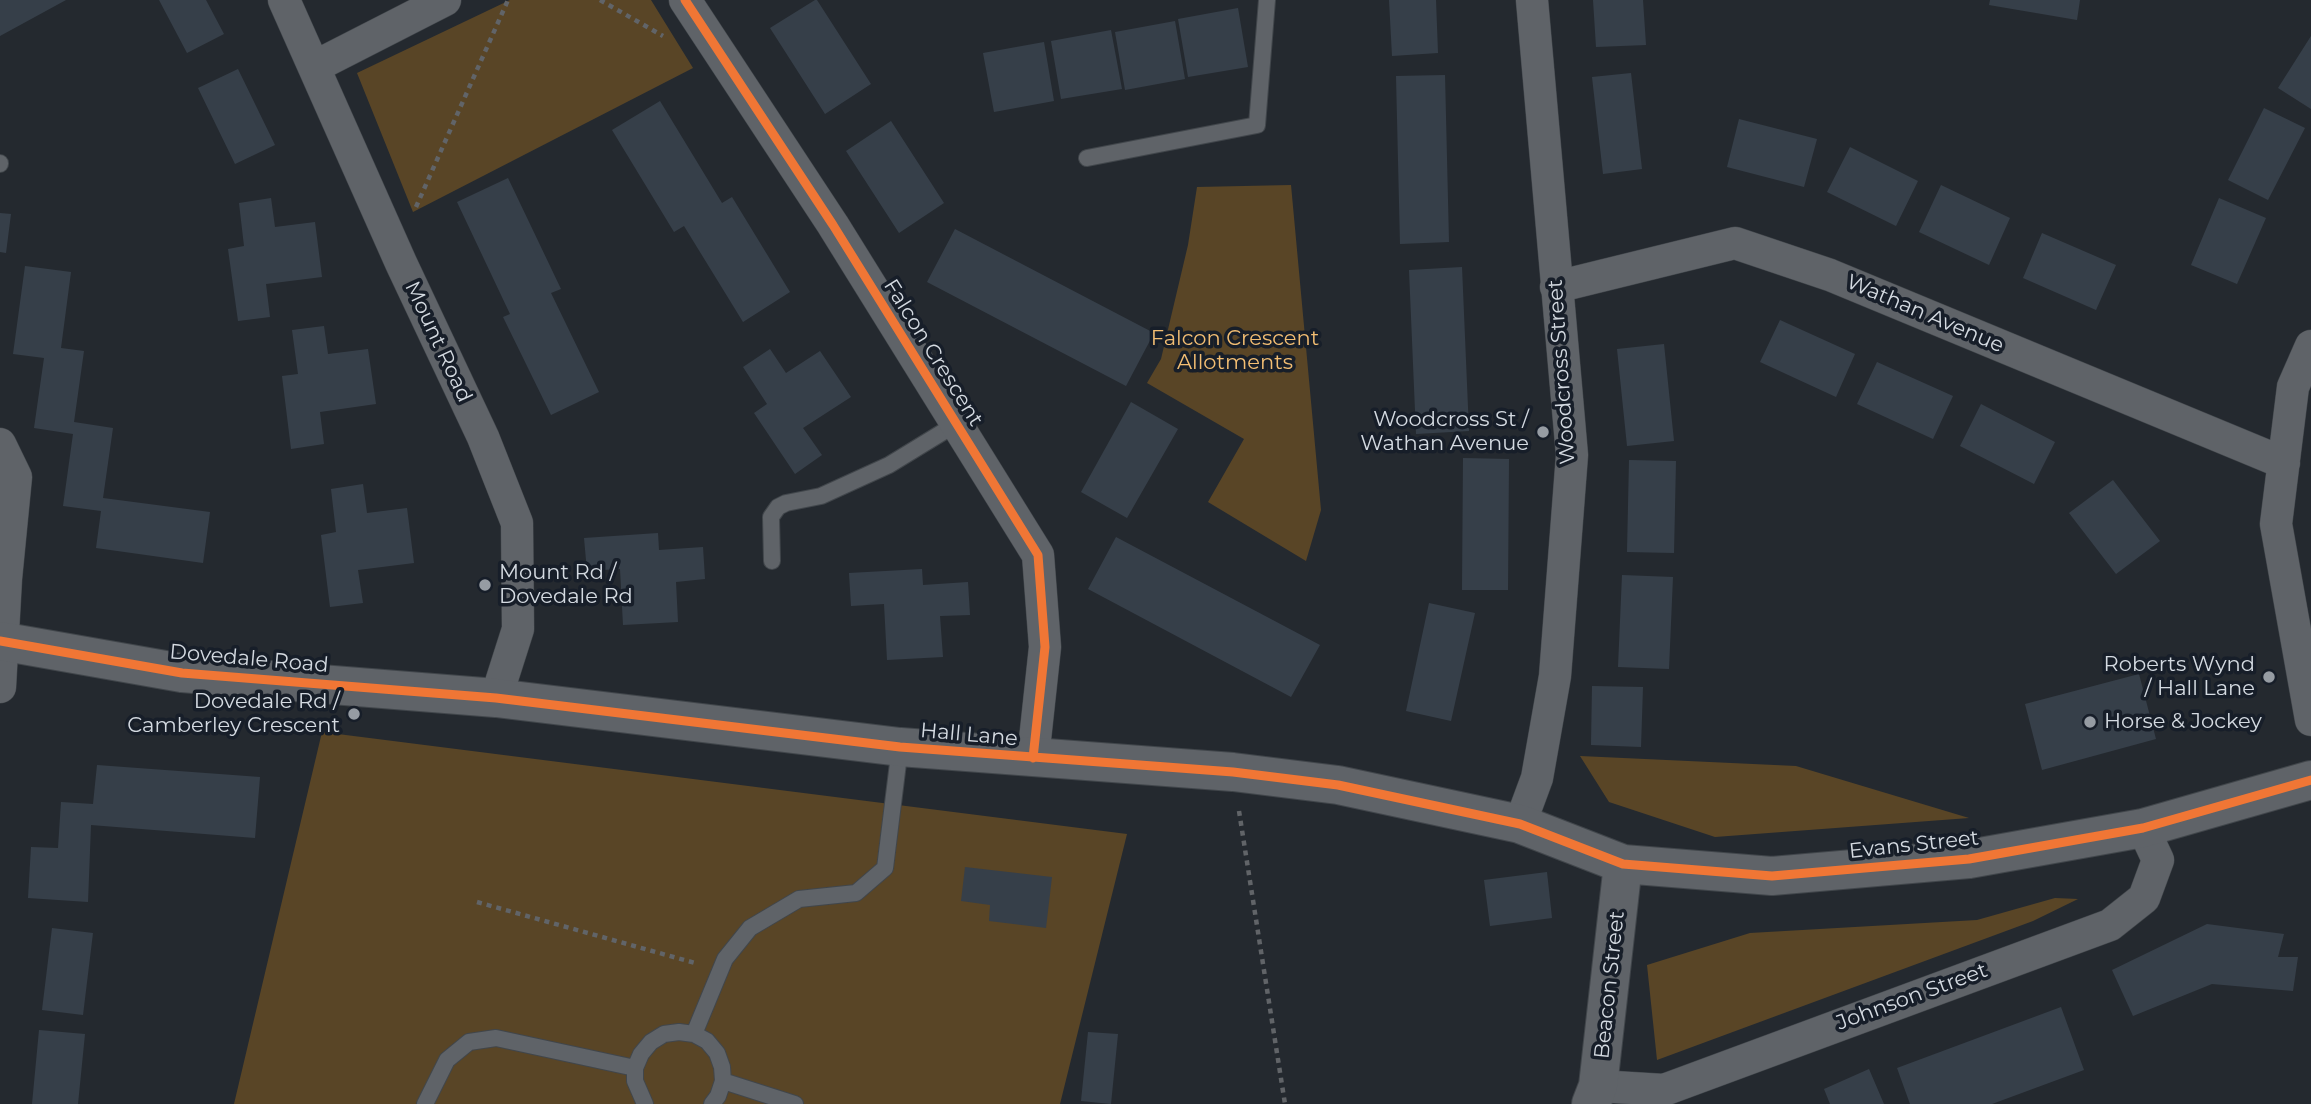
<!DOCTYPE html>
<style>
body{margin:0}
canvas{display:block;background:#24292f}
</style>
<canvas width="2311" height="1104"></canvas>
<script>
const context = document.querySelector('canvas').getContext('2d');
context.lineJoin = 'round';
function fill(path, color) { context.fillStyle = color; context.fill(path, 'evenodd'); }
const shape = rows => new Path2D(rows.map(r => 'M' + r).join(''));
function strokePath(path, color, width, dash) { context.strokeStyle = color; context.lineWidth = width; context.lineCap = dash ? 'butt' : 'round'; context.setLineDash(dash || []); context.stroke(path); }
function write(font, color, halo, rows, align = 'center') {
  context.font = font + ' Montserrat,sans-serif'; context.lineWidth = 7; context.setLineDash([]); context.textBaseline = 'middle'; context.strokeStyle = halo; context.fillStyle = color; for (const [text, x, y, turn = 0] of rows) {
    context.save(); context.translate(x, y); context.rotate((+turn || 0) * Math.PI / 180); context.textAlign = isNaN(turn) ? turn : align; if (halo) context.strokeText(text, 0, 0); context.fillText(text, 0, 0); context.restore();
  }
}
const green = shape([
 [510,0,651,0,693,68,413,212,357,73],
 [1291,185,1321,510,1306,561,1208,502,1244,439,1147,383,1161,359,1188,245,1197,187],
 [322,732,1127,834,1060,1104,234,1104],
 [1580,756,1796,766,1969,818,1715,837,1609,802],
 [2055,898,2078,899,2033,921,1657,1060,1647,965,1750,933,1977,920]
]);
const building = shape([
 [0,0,66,0,0,36],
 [159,0,206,0,224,34,187,53],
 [815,0,817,0,871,84,825,114,770,28],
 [1389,0,1436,0,1438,53,1392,56],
 [1593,0,1643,0,1646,45,1596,47],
 [1990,0,2080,0,2077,20,1989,5],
 [1238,8,1248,67,1188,77,1178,19],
 [1175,21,1185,79,1125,90,1115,32],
 [1111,30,1122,89,1061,99,1051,41],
 [2311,36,2311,109,2278,88],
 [1044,42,1054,101,994,112,983,53],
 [238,69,275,145,235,164,198,88],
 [1631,73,1642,169,1603,174,1592,77],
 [1445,75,1449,242,1400,244,1396,76],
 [660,101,722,203,732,197,790,292,743,322,684,226,674,232,612,130],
 [2264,108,2305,128,2268,200,2228,180],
 [1739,119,1817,139,1804,187,1727,167],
 [891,121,944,203,899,233,846,151],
 [1850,147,1918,181,1896,226,1827,192],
 [508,178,561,289,551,293,599,392,551,415,503,317,510,314,457,202],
 [1941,185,2010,218,1989,265,1919,232],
 [271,198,275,227,315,222,322,277,266,284,270,317,238,321,228,249,244,246,239,203],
 [2219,198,2266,218,2237,284,2191,265],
 [0,213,11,214,6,253,0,252],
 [955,229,1154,333,1126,386,927,282],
 [2042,233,2116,265,2096,310,2023,278],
 [25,266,71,272,61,348,84,351,74,422,113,428,103,498,210,512,203,563,96,548,101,511,63,506,73,434,34,428,44,358,13,354],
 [1462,267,1469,431,1416,434,1409,270],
 [1780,320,1855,354,1836,397,1760,362],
 [324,326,328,354,368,349,376,404,320,412,324,444,291,449,282,376,298,374,292,330],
 [1664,344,1674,441,1627,446,1617,349],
 [770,349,786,373,820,351,851,397,803,428,822,455,795,474,754,413,767,404,743,367],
 [1877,362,1953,396,1933,439,1857,404],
 [1131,402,1178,429,1127,518,1081,492],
 [1981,404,2055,442,2034,484,1960,446],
 [1463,458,1509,459,1508,590,1462,590],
 [1629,460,1676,461,1674,553,1627,552],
 [2113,480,2160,541,2116,574,2069,513],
 [363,484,367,513,407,508,414,563,358,570,363,603,330,607,321,535,336,532,331,489],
 [658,533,659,550,703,547,705,579,676,582,678,622,623,625,620,569,587,571,584,538],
 [1116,537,1320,645,1291,697,1088,589],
 [922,569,923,585,968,582,970,615,940,616,943,657,887,660,884,604,851,606,849,573],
 [1622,575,1673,577,1669,669,1618,667],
 [1429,603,1475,613,1451,721,1406,711],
 [2139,674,2156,739,2042,770,2025,704],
 [1592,686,1643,687,1641,747,1591,745],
 [97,765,260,777,255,838,91,825,88,902,28,898,31,847,58,848,61,802,93,804],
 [965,867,1052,877,1046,928,989,921,990,905,961,901],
 [1547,872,1552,918,1490,926,1484,880],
 [2207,924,2284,934,2278,957,2298,957,2293,991,2212,984,2133,1016,2112,970],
 [52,928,93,933,83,1015,42,1010],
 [2061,1007,2084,1070,1992,1104,1910,1104,1897,1068],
 [39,1030,85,1034,78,1104,32,1104],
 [1088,1032,1118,1034,1111,1104,1081,1101],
 [1869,1069,1884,1104,1830,1104,1824,1089]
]);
const path = shape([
 [600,0,663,36],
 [416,207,508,0],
 [1239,811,1285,1104],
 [477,902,695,963]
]);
const lane = shape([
 [1087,158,1257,125,1267,0],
 [0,163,0,164],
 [772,561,771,517,778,507,786,503,821,496,889,465,956,424],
 [694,1034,725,959,750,928,799,899,856,893,885,868,900,747],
 [723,1081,795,1104],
 [425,1104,447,1060,469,1042,496,1038,635,1068],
 [645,1104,635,1081,635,1068,641,1054,651,1042,664,1034,679,1032,694,1034,707,1041,717,1053,722,1067,723,1081,718,1096,712,1104]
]);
const street = shape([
 [284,0,401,263,483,437,517,523,518,629,496,698],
 [685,0,833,225,1038,555,1045,647,1033,758],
 [314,67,445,0],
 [1556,287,1735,243,1830,275,2284,463],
 [2311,346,2293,387,2276,524,2311,720],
 [0,444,16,477,6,579,0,687],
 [1520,824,1537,778,1555,676,1572,455,1532,0],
 [1598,1086,1664,1090,2110,925,2144,898,2158,860,2143,828]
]);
const secondary = shape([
 [0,641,182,673,496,698,900,747,1233,772,1338,785,1520,824,1623,864,1772,876,1969,859,2143,828,2311,780],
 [1591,1104,1598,1086,1623,864]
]);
const cycleway = shape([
 [685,0,833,225,1038,555,1045,647,1033,758],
 [0,641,182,673,496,698,900,747,1233,772,1338,785,1520,824,1623,864,1772,876,1969,859,2143,828,2311,780]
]);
const markers = [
 [1543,432,7,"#969ca3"],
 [485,585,7,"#969ca3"],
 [2269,677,7,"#969ca3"],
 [354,714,7,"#969ca3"],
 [2090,722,7,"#969ca3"]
];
const streetNames = [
 ["Wathan Avenue",1925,314,23],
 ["Mount Road",438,342,65],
 ["Falcon Crescent",933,353,58],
 ["Woodcross Street",1562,372,-94],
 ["Dovedale Road",249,659,5],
 ["Hall Lane",969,735,5],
 ["Evans Street",1914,845,-6],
 ["Beacon Street",1610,985,-84],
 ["Johnson Street",1912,997,-20]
];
const parkNames = [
 ["Falcon Crescent",1235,339],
 ["Allotments",1235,363]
];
const poiNames = [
 ["Woodcross St /",1529,420],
 ["Wathan Avenue",1529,444],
 ["Mount Rd /",499,573,"left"],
 ["Dovedale Rd",499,597,"left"],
 ["Roberts Wynd",2255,665],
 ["/ Hall Lane",2255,689],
 ["Dovedale Rd /",340,702],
 ["Camberley Crescent",340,726],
 ["Horse & Jockey",2104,722,"left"]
];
fill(green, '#594526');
fill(building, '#363f49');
strokePath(lane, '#41464b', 18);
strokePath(street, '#41464b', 33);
strokePath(secondary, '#41464b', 40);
strokePath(path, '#616468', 4.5, [5, 5]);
strokePath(lane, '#5f6368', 16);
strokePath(street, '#5f6368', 32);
strokePath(secondary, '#5f6368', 38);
strokePath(cycleway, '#f07635', 9);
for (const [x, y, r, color] of markers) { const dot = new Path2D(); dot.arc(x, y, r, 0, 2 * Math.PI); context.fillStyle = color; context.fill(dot); strokePath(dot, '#171e29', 2.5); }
write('21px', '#d4dae1', '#171e29', streetNames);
write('21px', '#f3be73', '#171e29', parkNames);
write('21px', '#d4dae1', '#171e29', poiNames, 'right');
</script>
